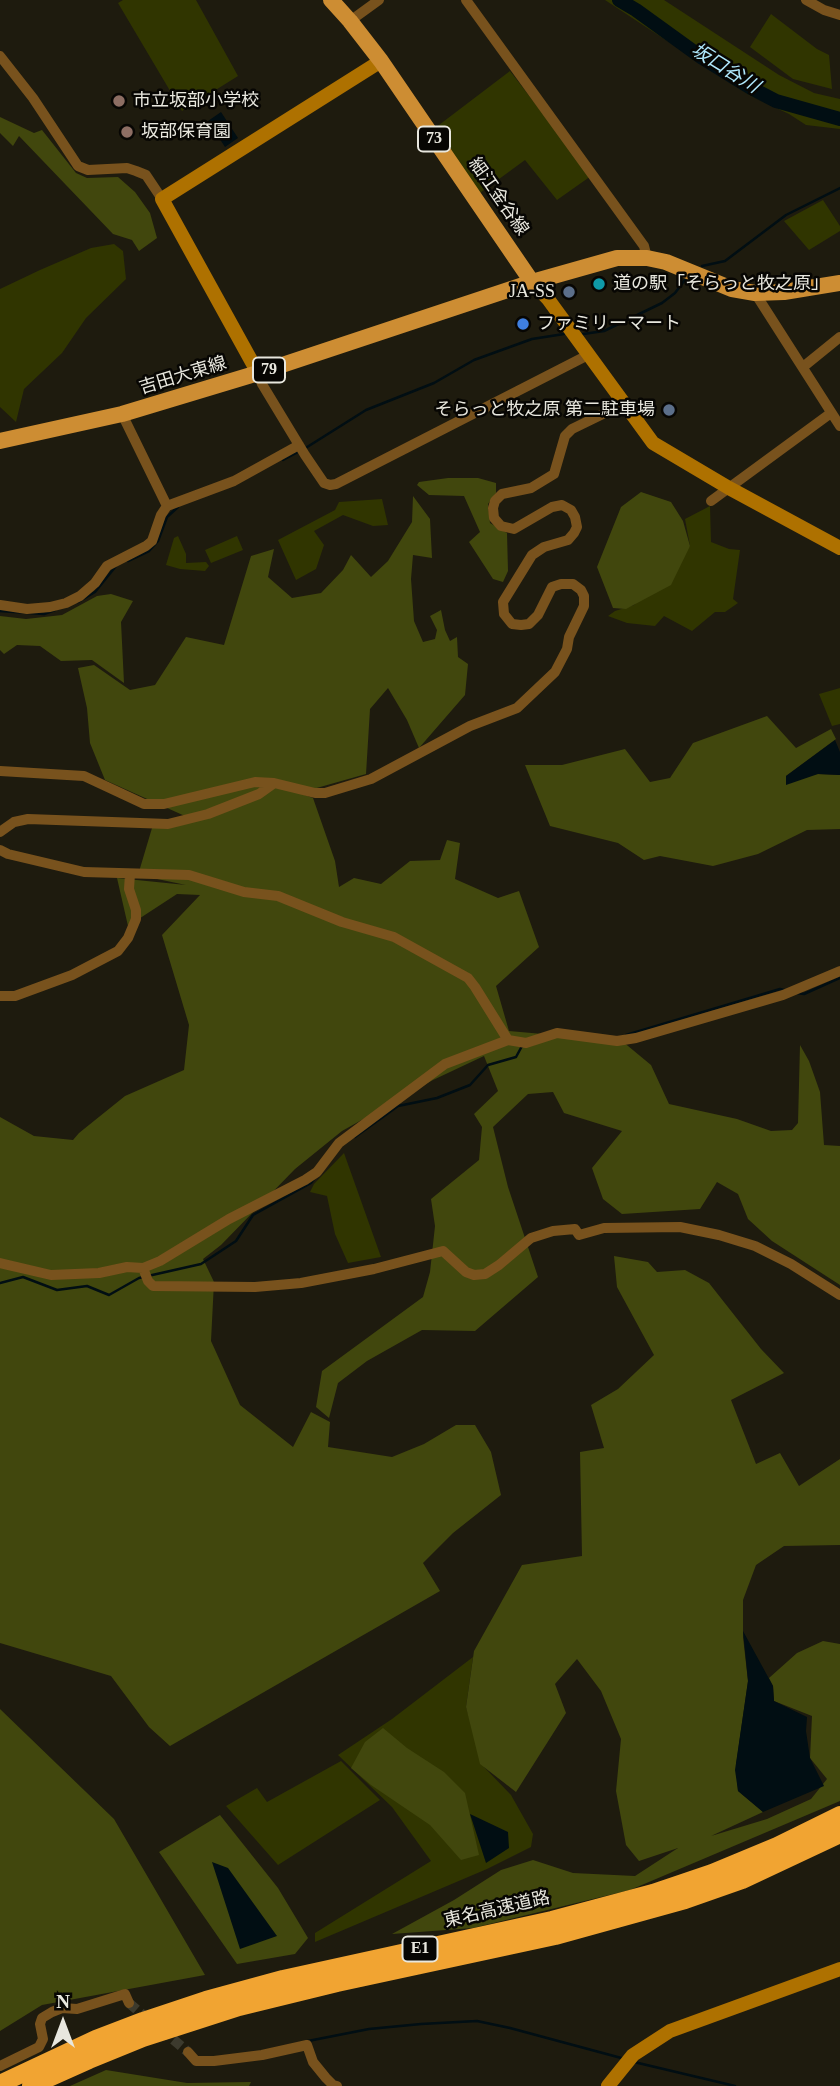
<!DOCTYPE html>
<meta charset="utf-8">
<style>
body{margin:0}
#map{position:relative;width:840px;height:2086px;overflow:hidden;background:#1e1b0e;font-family:"Times New Roman",serif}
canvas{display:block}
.north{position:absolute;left:28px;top:1988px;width:70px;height:70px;-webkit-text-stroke:5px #070603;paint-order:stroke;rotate:0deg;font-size:19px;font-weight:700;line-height:28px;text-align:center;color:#e8e7de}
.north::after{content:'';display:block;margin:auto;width:24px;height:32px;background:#e8e7de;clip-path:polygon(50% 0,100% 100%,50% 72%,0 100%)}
</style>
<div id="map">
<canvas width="840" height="2086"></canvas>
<div class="north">N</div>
</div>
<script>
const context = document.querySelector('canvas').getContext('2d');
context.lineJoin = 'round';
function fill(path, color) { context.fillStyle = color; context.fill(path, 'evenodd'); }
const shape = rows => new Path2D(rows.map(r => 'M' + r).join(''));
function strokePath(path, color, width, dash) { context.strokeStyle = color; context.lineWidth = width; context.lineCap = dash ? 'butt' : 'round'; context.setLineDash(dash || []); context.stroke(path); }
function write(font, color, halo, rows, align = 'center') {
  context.font = font + ' "Times New Roman","Noto Sans JP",serif'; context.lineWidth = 5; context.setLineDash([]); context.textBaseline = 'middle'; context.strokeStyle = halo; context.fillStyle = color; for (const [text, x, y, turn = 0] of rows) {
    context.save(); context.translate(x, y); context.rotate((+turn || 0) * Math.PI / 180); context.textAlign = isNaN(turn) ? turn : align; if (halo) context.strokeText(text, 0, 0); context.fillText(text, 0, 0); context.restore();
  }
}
const green = shape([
 [123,0,196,0,238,76,182,111,118,3],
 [605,0,664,0,779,75,814,93,840,99,840,129,806,125,789,114,749,95],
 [771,14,817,49,829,55,832,89,793,79,750,47],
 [510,71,591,176,557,200,525,160,480,193,435,128],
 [823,200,840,226,840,231,809,250,784,221],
 [114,244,123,251,126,279,86,318,62,353,24,389,16,422,0,407,0,289,40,270,91,248],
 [382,499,388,525,373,526,343,515,314,531,324,545,316,569,296,580,278,540,335,510,339,502],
 [710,506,711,542,729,549,740,550,733,599,738,603,725,612,715,612,692,631,664,616,655,626,627,623,608,616,615,611,634,605,690,546,685,519],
 [178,536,186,554,186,563,206,562,209,566,205,571,180,569,166,565,174,538],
 [237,536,243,550,211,563,205,550],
 [840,688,840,724,832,726,819,694],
 [344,1153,381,1257,348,1263,335,1234,327,1196,310,1192,314,1184],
 [473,1657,466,1707,484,1767,511,1795,533,1834,531,1847,487,1869,315,1942,315,1933,431,1861,392,1807,338,1755,392,1719],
 [341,1761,380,1800,278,1865,226,1806,257,1788,267,1802]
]);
const forest = shape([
 [0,117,34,133,42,130,76,173,87,178,118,177,135,192,150,213,157,238,139,251,132,240,113,234,19,136,13,146,0,133],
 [448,478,478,478,496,483,496,493,488,504,490,523,507,533,508,571,503,582,493,579,469,542,480,532,464,496,429,495,417,485,419,482],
 [641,492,671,502,683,521,690,546,671,585,626,609,613,608,597,567,621,507],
 [413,496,430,519,432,558,413,555,411,579,414,621,423,642,435,639,437,630,430,616,441,610,445,630,450,641,457,637,458,657,468,664,465,695,419,748,407,720,388,688,370,709,366,774,299,793,313,798,335,861,339,887,354,878,381,884,410,861,440,860,447,840,460,843,455,879,498,898,519,891,539,947,496,986,509,1031,622,1041,651,1065,669,1104,737,1119,771,1131,792,1130,798,1123,800,1045,809,1061,820,1092,824,1145,840,1146,840,1285,772,1241,748,1219,738,1194,717,1182,700,1209,622,1214,603,1199,592,1168,622,1131,564,1113,553,1092,528,1094,493,1127,508,1187,538,1277,475,1331,422,1330,367,1361,338,1383,329,1418,316,1407,322,1371,423,1297,430,1272,435,1226,431,1199,479,1160,482,1127,474,1114,498,1091,484,1056,433,1080,342,1131,295,1169,221,1245,203,1259,214,1282,211,1341,240,1405,293,1447,311,1412,330,1422,328,1447,392,1457,424,1444,456,1425,475,1425,491,1452,501,1495,453,1533,423,1563,440,1591,170,1746,149,1727,111,1676,0,1643,0,1117,34,1136,73,1140,79,1133,125,1096,184,1070,189,1025,162,935,200,895,177,894,128,926,117,878,186,885,138,875,152,828,196,821,105,780,90,743,87,708,78,668,94,665,130,690,155,685,186,637,224,645,251,556,274,549,268,577,292,598,321,593,343,570,351,555,371,577,388,561,412,522],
 [111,594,133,601,121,622,124,683,92,660,61,661,40,646,17,645,4,654,0,650,0,616,26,619,62,615,97,596],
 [767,716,796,748,831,729,836,739,786,776,818,774,840,775,840,829,807,830,758,854,713,866,660,856,644,860,618,843,550,826,525,765,562,765,625,749,650,782,670,778,693,743],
 [614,1256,648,1262,657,1272,685,1270,709,1283,761,1349,784,1373,731,1400,756,1464,780,1453,799,1486,840,1459,840,1545,784,1546,756,1565,743,1600,743,1637,748,1681,736,1765,738,1791,763,1812,711,1836,767,1819,811,1799,827,1779,810,1758,812,1716,774,1701,773,1686,769,1678,797,1653,823,1641,840,1644,840,1801,630,1890,473,1928,392,1934,454,1900,501,1870,533,1860,573,1873,635,1876,678,1848,639,1861,626,1845,616,1791,621,1739,601,1691,577,1659,555,1684,566,1713,516,1792,480,1764,466,1707,474,1651,522,1565,582,1556,580,1452,604,1448,591,1405,618,1389,654,1355,617,1287],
 [0,1709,114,1819,205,1975,42,2005,0,2031],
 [383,1728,407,1748,444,1772,465,1793,479,1855,461,1860,430,1825,371,1785,351,1768,365,1742],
 [220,1815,278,1888,308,1938,295,1954,237,1964,159,1852],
 [106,2070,187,2083,251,2082,249,2086,70,2086]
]);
const water = shape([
 [221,112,238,138,225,147,208,121],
 [835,740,840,752,840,775,818,774,786,785,786,776],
 [743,1631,773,1686,774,1701,807,1717,806,1731,810,1758,824,1786,763,1812,738,1791,735,1770,748,1681],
 [470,1814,508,1832,509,1848,486,1863],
 [212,1862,228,1868,277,1936,240,1949]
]);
const stream = shape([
 [702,266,725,261,786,215,840,188],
 [583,334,604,331,662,303,675,293,687,277],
 [304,449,366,410,434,383,474,360,532,339,564,334],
 [283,460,298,452],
 [128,561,149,551,158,541,167,517,178,507],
 [78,602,95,592,116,566],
 [0,611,44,614,55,610],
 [797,993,804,994,840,978],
 [626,1035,780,989,784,990],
 [355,1137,398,1106,437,1098,470,1085,488,1065,516,1057,522,1046],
 [0,1283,23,1277,57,1290,87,1286,109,1295,139,1278,201,1264,236,1241,253,1215,311,1183,314,1179],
 [308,2041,369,2029,421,2024,477,2021,510,2028,625,2059],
 [634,2062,735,2086]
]);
const river = shape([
 [619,0,636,10,701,57,751,88,776,101,840,119]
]);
const streetTunnel = shape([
 [129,2003,150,2021],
 [162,2030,188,2052]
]);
const street = shape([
 [466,0,644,246,647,258],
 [806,0,824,10,840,15],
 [350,21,379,0],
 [0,56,33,98,78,166,88,170,127,168,136,171,146,175,162,199],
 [755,293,840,426],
 [803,367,840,337],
 [258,373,262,384,305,455,324,483,330,485,336,484,588,355],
 [122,414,167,506],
 [711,501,831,413],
 [0,605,27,609,50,607,66,603,80,596,95,583,107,566,146,546,152,541,161,515,167,506,234,481,299,445],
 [0,771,84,776,144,804,164,804,255,782,274,783,315,793,325,793,371,779,470,726,517,708,555,672,567,649,569,637,584,606,584,596,581,590,573,584,561,584,552,587,538,615,529,624,521,625,512,624,504,614,503,602,532,555,544,547,568,540,574,533,577,527,575,517,571,510,562,505,552,507,514,529,501,526,494,518,493,508,495,501,502,494,531,488,554,474,565,436,572,429,611,410,622,401],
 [0,832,14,822,28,819,168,824,208,814,259,794,273,784],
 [0,850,8,854,84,872,189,875,244,892,278,896,342,922,394,937,468,978,475,987,508,1040],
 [0,996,15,996,72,975,118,951,128,938,136,919,136,910,129,889,130,874],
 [0,1263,51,1275,99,1273,127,1267,143,1268,160,1261,229,1219,305,1180,317,1172,339,1143,445,1064,508,1040,526,1043,557,1033,617,1041,636,1038,783,995,840,971],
 [143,1268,148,1281,153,1286,255,1287,301,1283,374,1269,443,1251,466,1272,474,1275,485,1274,499,1265,531,1238,553,1231,575,1229,579,1235,604,1228,680,1227,719,1235,755,1246,791,1264,840,1295],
 [188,2052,196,2061,214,2061,262,2055,307,2045,313,2062,326,2078,333,2085,337,2086],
 [0,2066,39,2047,43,2039,40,2024,42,2018,52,2012,62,2008,77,2009,125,1994,129,2003]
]);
const secondary = shape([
 [532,282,548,299,653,443,729,488,840,548],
 [258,373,162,199,381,61],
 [608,2086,633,2055,670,2031,840,1969]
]);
const primary = shape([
 [331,0,350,21,381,61,532,282],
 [0,441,122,414,258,373,532,282,617,258,647,258,666,262,732,289,755,293,784,292,840,283]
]);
const highway = shape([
 [0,2084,96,2039,143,2021,206,2000,283,1979,552,1920,653,1893,712,1873,777,1846,840,1815],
 [31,2086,89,2060,143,2038,239,2007,337,1983,555,1936,685,1900,742,1880,840,1834]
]);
const markers = [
 [119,101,7,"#8d6e63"],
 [127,132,7,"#8d6e63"],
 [599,284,7,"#0f9aa8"],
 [569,292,7,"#5c6f8a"],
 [523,324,7,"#3f7fe0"],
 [669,410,7,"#5c6f8a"]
];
const shields = [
 [434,139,32],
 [269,370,32],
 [420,1949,35]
];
const shieldNames = [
 ["73",434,139],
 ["79",269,370],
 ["E1",420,1949]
];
const poiNames = [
 ["市立坂部小学校",133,101],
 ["坂部保育園",141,132],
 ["道の駅「そらっと牧之原」",613,284],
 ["JA-SS",555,292,"right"],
 ["ファミリーマート",537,324],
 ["そらっと牧之原 第二駐車場",655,410,"right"]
];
const streetNames = [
 ["細江金谷線",498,197,55],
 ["吉田大東線",183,376,-17],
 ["東名高速道路",497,1910,-13]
];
const waterNames = [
 ["坂口谷川",725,69,32]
];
fill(green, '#303500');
fill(forest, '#41470d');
fill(water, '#010e13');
strokePath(stream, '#010e13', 2.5);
strokePath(river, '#010e13', 14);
strokePath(streetTunnel, '#3c3a2d', 10, [10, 5]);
strokePath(street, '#78521d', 10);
strokePath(secondary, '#ae7100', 14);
strokePath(primary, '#cd8d33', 16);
strokePath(highway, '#f1a432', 18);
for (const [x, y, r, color] of markers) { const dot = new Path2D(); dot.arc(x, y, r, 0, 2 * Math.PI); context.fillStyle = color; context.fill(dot); strokePath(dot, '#070603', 2.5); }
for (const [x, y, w] of shields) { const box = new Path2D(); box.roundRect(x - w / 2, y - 12.5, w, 25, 5); context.fillStyle = '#070603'; context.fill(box); strokePath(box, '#e8e7de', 2); }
write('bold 16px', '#e8e7de', null, shieldNames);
write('18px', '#e8e7de', '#070603', poiNames, 'left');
write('18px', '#e8e7de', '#070603', streetNames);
write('italic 19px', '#b0e9fd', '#070603', waterNames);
</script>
